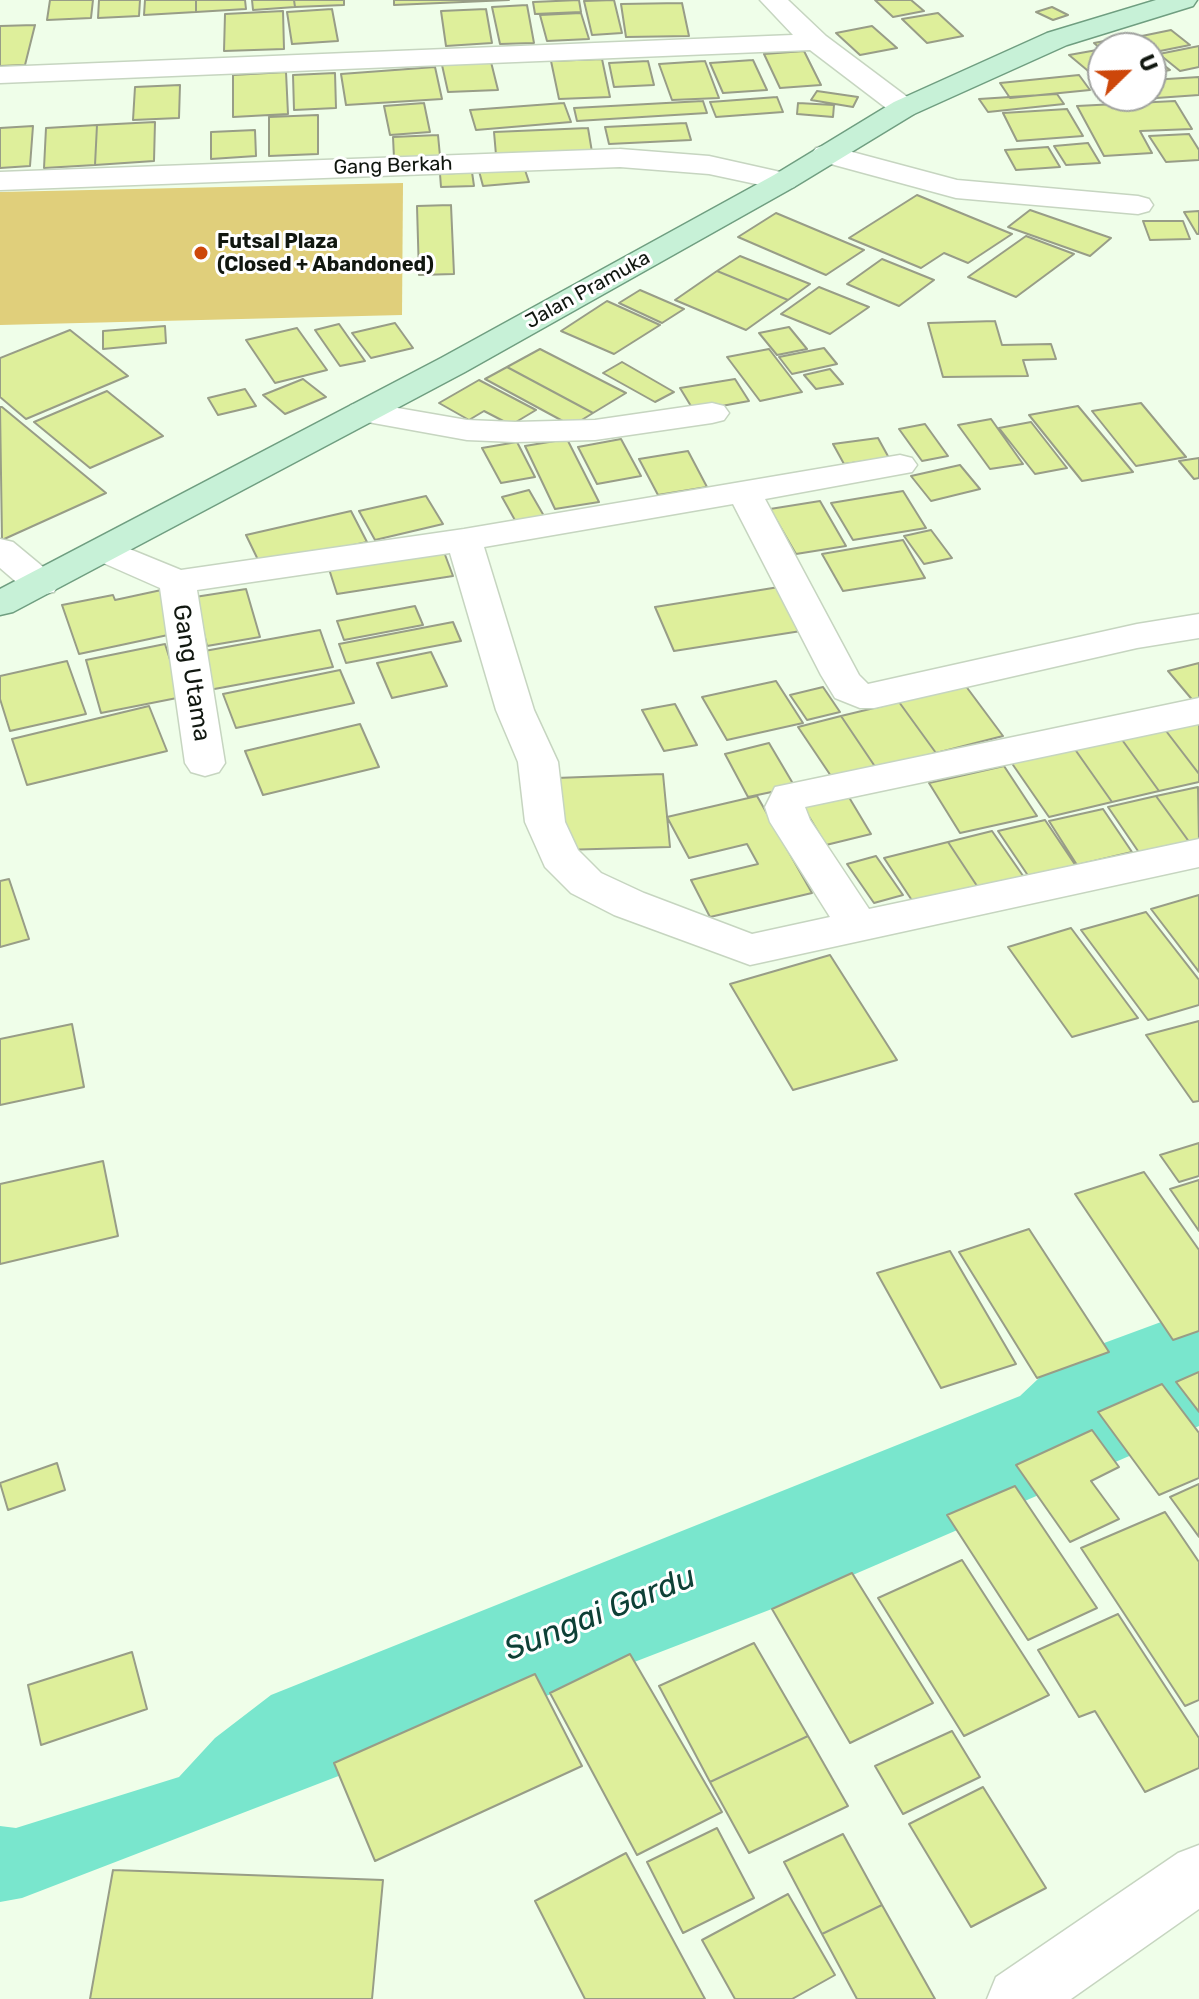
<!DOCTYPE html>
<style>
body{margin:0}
#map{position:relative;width:1199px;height:1999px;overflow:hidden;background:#effee9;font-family:Rubik,sans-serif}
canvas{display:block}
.north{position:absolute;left:1087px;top:32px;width:80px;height:80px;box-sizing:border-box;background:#fff;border:2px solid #a0a29f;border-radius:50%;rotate:67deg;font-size:22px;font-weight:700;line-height:32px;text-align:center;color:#111710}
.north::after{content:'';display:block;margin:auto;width:28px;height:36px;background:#cd470a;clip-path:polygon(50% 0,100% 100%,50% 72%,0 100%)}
</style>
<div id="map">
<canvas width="1199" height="1999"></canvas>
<div class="north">U</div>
</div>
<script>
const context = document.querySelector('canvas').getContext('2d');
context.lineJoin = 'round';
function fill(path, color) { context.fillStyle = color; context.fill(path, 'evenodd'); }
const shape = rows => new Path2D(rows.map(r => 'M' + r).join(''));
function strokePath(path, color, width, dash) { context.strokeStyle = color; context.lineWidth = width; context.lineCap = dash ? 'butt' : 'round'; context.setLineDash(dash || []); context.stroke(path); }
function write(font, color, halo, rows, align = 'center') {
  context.font = font + ' Rubik,sans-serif'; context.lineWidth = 6; context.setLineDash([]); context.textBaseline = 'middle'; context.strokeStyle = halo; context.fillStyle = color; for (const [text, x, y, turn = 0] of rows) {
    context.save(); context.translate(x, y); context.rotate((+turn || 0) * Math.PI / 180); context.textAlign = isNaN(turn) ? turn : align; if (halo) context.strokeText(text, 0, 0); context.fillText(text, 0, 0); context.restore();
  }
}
const green = shape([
 [403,183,402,315,0,325,0,192]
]);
const water = shape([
 [1199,1308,1199,1426,790,1602,22,1898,0,1902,0,1826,16,1828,179,1777,215,1738,271,1695,1020,1396,1058,1360]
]);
const building = shape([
 [50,0,93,0,91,18,47,20,50,0],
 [99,0,140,0,139,16,98,18,99,0],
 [145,0,196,0,196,12,144,15,145,0],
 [196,0,245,0,246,9,196,12,196,0],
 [252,0,294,0,295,7,253,10,252,0],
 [294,0,344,0,344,5,295,7,294,0],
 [394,0,509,0,394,5,394,0],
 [579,0,581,12,535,14,533,2,579,0],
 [614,0,622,33,592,35,584,1,614,0],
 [875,0,911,0,924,11,893,17,875,0],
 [682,3,689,36,626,37,621,4,682,3],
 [527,5,534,43,500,44,492,7,527,5],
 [1052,7,1068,15,1053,20,1036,12,1052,7],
 [332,9,338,41,292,44,287,12,332,9],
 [486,9,492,43,446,46,441,11,486,9],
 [283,11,284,49,224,51,225,14,283,11],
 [581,13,589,39,547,41,540,15,581,13],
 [938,13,963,36,927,43,902,19,938,13],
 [35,25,25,65,0,66,0,26,35,25],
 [872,26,897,48,860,55,836,33,872,26],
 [1171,30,1190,45,1155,52,1137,37,1171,30],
 [1131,36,1146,48,1103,48,1103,51,1094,43,1131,36],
 [1199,46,1199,67,1180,71,1159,54,1199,46],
 [1097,50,1103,55,1103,79,1099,80,1069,55,1097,50],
 [804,51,821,85,780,88,764,54,804,51],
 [1151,55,1170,70,1151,74,1151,55],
 [602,59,610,97,559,99,551,61,602,59],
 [753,60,767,90,723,93,710,63,753,60],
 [648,61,654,85,614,87,609,63,648,61],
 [705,61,719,98,672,100,659,64,705,61],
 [491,62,498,90,448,92,442,65,491,62],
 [435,67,442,99,346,105,341,74,435,67],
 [286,72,288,114,233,117,233,75,286,72],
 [335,73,336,108,294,110,293,75,335,73],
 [1079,75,1090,90,1010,98,1000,83,1079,75],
 [1199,77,1199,95,1114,101,1110,96,1151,96,1151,80,1199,77],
 [180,85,179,118,133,120,135,87,180,85],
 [817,91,858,97,853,107,811,100,817,91],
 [1057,94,1064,104,988,112,979,99,1057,94],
 [777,97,783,112,716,117,710,102,777,97],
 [703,101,707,113,577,121,574,108,703,101],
 [1175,101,1192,129,1140,131,1152,153,1104,156,1077,106,1175,101],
 [424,103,430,132,390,135,384,106,424,103],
 [564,103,571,122,476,130,470,110,564,103],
 [798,103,834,105,833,117,797,114,798,103],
 [1067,109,1083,136,1017,141,1003,113,1067,109],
 [318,115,318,154,269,156,269,117,318,115],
 [155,122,154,161,95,165,97,125,155,122],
 [686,123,691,140,609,144,605,127,686,123],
 [97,125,95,165,44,168,46,128,97,125],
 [33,126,30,166,0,168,0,128,33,126],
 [588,128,592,152,496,155,494,132,588,128],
 [255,130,256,156,211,159,211,132,255,130],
 [1189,134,1199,150,1199,160,1166,162,1149,136,1189,134],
 [438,135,440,156,394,158,393,137,438,135],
 [1088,143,1100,163,1066,165,1054,146,1088,143],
 [1048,147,1060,167,1016,170,1005,150,1048,147],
 [524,167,529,182,483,186,479,171,524,167],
 [472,172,474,186,441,187,440,174,472,172],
 [917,195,1012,234,968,263,944,253,921,268,849,238,917,195],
 [451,205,454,274,419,275,417,206,451,205],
 [1030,210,1111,238,1090,256,1008,227,1030,210],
 [1199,211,1199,234,1197,234,1184,212,1199,211],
 [776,213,864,250,826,275,738,237,776,213],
 [1143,221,1183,221,1190,239,1150,240,1143,221],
 [1026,236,1074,254,1016,297,968,277,1026,236],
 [740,256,810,284,788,300,717,271,740,256],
 [882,259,934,280,899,306,847,284,882,259],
 [717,271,788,300,746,330,675,300,717,271],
 [819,287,869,307,830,334,781,314,819,287],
 [640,290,684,309,662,323,619,303,640,290],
 [607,301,660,325,614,354,561,331,607,301],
 [995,321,1002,345,1051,344,1056,359,1023,360,1028,376,943,377,928,323,995,321],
 [395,323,413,348,371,358,352,333,395,323],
 [339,324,365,361,340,366,315,330,339,324],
 [165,326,166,343,103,349,103,331,165,326],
 [789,327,807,349,777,355,759,333,789,327],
 [297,328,327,370,275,383,246,340,297,328],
 [70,330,128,376,26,419,0,397,0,358,70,330],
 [824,348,837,364,792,374,779,357,824,348],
 [540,349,626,393,593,413,507,367,540,349],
 [769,349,802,392,760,401,727,357,769,349],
 [622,362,674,392,655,402,603,373,622,362],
 [507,367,593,413,572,426,485,379,507,367],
 [830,369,843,384,816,389,804,375,830,369],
 [303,379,326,397,285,414,263,395,303,379],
 [735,379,749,401,694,411,680,388,735,379],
 [479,380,536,410,511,425,484,411,469,420,439,403,479,380],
 [245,389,256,406,218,415,208,398,245,389],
 [107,391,163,436,90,468,34,422,107,391],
 [1141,403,1186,457,1136,466,1092,411,1141,403],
 [1078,406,1133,472,1082,481,1029,415,1078,406],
 [0,407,2,407,106,493,2,540,0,407],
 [991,419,1023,464,990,469,958,425,991,419],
 [1031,422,1067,468,1035,474,999,428,1031,422],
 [925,424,948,456,922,461,899,429,925,424],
 [878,438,889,458,844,464,833,444,878,438],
 [567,439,599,502,555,509,525,446,567,439],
 [621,439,641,476,597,484,578,447,621,439],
 [517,442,535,477,501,483,482,448,517,442],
 [688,451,707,487,658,495,639,459,688,451],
 [1199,458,1199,478,1194,479,1179,461,1199,458],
 [960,465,980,489,931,501,911,476,960,465],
 [529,490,544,516,516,522,502,497,529,490],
 [903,491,926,528,853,540,831,503,903,491],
 [426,496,443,524,375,540,359,511,426,496],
 [820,501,846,546,796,554,770,509,820,501],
 [351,511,367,542,261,566,246,535,351,511],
 [931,530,952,558,924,564,904,536,931,530],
 [903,540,925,578,843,591,822,554,903,540],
 [444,552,453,576,337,594,329,569,444,552],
 [779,587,801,631,674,651,655,607,779,587],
 [166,589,182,632,79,654,62,605,113,595,115,600,166,589],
 [246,589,260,637,207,646,195,597,246,589],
 [415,606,423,625,344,640,337,621,415,606],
 [453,622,461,641,346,663,339,644,453,622],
 [320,630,333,667,209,690,199,652,320,630],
 [165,644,182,697,101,713,86,660,165,644],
 [431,652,447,686,392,698,377,663,431,652],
 [67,661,86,714,10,731,0,699,0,676,67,661],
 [1199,663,1199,702,1195,703,1168,671,1199,663],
 [340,670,354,703,236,728,223,694,340,670],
 [776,681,803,723,727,740,702,697,776,681],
 [965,685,1003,736,936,753,899,702,965,685],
 [823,687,840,712,807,720,790,695,823,687],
 [899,702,936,753,876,768,841,716,899,702],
 [675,704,697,745,664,751,642,710,675,704],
 [149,706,167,751,27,785,12,739,149,706],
 [841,716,876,768,833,779,798,727,841,716],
 [1199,720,1199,774,1163,727,1199,720],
 [360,724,379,767,263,795,245,751,360,724],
 [1163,727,1199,774,1199,782,1159,791,1120,737,1163,727],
 [1120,737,1159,791,1112,802,1074,748,1120,737],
 [769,743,795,787,748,797,725,754,769,743],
 [1074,748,1112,802,1049,817,1011,762,1074,748],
 [1004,766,1037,816,960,833,929,783,1004,766],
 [663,774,670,847,560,850,556,778,663,774],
 [1198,787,1199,841,1190,843,1156,796,1198,787],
 [847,794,871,834,826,845,802,805,847,794],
 [757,796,812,893,710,917,691,880,758,864,747,844,689,858,667,817,757,796],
 [1156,796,1190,843,1140,854,1108,807,1156,796],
 [1103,809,1132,852,1077,865,1049,821,1103,809],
 [1045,820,1078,869,1031,880,998,831,1045,820],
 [992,831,1028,883,983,895,948,842,992,831],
 [948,842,983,895,919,911,884,858,948,842],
 [876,856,903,895,874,903,847,864,876,856],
 [9,879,29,939,0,947,0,881,9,879],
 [1199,895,1199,972,1151,909,1199,895],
 [1146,912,1199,980,1199,1005,1148,1020,1081,930,1146,912],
 [1071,928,1138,1018,1072,1037,1008,947,1071,928],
 [830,955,897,1060,793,1090,730,984,830,955],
 [1199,1021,1199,1101,1193,1102,1146,1035,1199,1021],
 [72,1024,84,1087,0,1105,0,1039,72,1024],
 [1199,1143,1199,1176,1179,1182,1160,1155,1199,1143],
 [103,1161,118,1236,0,1264,0,1184,103,1161],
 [1144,1172,1199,1250,1199,1331,1173,1340,1075,1194,1144,1172],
 [1199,1180,1199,1231,1170,1189,1199,1180],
 [1029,1229,1109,1352,1037,1378,959,1252,1029,1229],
 [950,1251,1016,1364,941,1388,877,1273,950,1251],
 [1199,1372,1199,1412,1176,1382,1199,1372],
 [1162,1384,1199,1433,1199,1478,1159,1495,1098,1412,1162,1384],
 [1092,1430,1119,1467,1091,1481,1119,1519,1070,1542,1016,1465,1092,1430],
 [57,1463,65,1490,8,1510,0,1483,57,1463],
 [1199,1484,1199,1537,1170,1497,1199,1484],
 [1015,1486,1097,1608,1028,1640,947,1515,1015,1486],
 [1165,1512,1199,1562,1199,1700,1185,1706,1081,1548,1165,1512],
 [962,1560,1049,1695,964,1736,878,1598,962,1560],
 [852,1573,933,1703,850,1743,772,1609,852,1573],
 [1118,1614,1199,1738,1199,1768,1145,1792,1095,1711,1079,1717,1038,1650,1118,1614],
 [754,1643,808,1736,710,1782,659,1686,754,1643],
 [132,1652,147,1709,41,1745,28,1685,132,1652],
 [630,1654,722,1812,637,1855,550,1693,630,1654],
 [535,1674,582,1766,375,1861,334,1763,535,1674],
 [952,1731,980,1777,903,1814,875,1766,952,1731],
 [808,1736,848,1806,749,1853,710,1782,808,1736],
 [983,1787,1046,1888,971,1927,909,1824,983,1787],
 [717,1828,754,1898,683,1933,647,1862,717,1828],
 [843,1834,882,1905,822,1934,784,1862,843,1834],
 [626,1853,705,1999,585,1999,535,1901,626,1853],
 [113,1870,383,1880,372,1999,90,1999,113,1870],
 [788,1894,835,1975,792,1999,735,1999,702,1940,788,1894],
 [882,1905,935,1999,857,1999,822,1934,882,1905]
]);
const street = shape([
 [760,0,788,0,826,36,914,102,918,108,914,114,904,116,894,114,810,50,0,83,0,67,793,35,760,0],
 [826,145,957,180,1138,196,1149,199,1153,205,1149,211,1138,214,956,198,816,160,811,154,816,148,826,145],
 [620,149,709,156,794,175,799,181,794,187,784,190,709,174,620,167,0,190,0,172,620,149],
 [363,402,467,420,515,422,595,420,712,403,724,406,729,413,724,420,712,423,595,440,515,442,467,440,351,419,346,412,351,405,363,402],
 [900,455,912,458,917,465,912,472,765,499,859,675,868,684,1137,624,1199,614,1199,638,1137,648,874,708,860,708,835,698,821,675,733,504,484,547,534,710,558,762,565,822,578,850,601,873,644,893,752,934,830,917,770,822,765,807,775,787,1199,698,1199,724,805,807,810,820,869,909,1199,839,1199,867,750,965,614,915,571,893,545,867,525,822,518,762,496,710,450,553,197,590,225,763,219,772,205,776,191,772,185,763,160,588,92,558,87,550,92,542,105,539,181,570,464,529,900,455],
 [0,539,13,542,54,576,59,584,54,592,41,595,28,592,0,568,0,539],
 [1199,1845,1199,1909,1071,1999,987,1999,996,1977,1178,1853,1199,1845]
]);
const primary = shape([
 [1156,0,1197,0,1193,6,1067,45,914,114,794,187,465,372,13,612,0,615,0,589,441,358,774,175,894,102,1047,33,1156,0]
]);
const markers = [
 [201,253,8,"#cd470a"]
];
const farStreetnames = [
 ["Gang Berkah",393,166,-2],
 ["Jalan Pramuka",588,290,-29]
];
const farPoinames = [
 ["Futsal Plaza",217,242],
 ["(Closed + Abandoned)",217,265]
];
const streetNames = [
 ["Gang Utama",191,673,81]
];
const nearWaternames = [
 ["Sungai Gardu",600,1614,-22]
];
fill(green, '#e0cf7b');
fill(water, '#79e6cd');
fill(building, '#deef9b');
strokePath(building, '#989d87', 2);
strokePath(street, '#c6d5c0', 3);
strokePath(primary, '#6f9e80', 3);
fill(street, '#fff');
fill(primary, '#c7f1d7');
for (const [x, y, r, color] of markers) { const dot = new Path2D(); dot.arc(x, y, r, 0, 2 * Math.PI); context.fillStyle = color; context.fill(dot); strokePath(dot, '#fff', 3); }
write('20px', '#111710', '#fff', farStreetnames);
write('bold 20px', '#111710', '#fff', farPoinames, 'left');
write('24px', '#111710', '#fff', streetNames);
write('italic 32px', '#0e4036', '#fff', nearWaternames);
</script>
